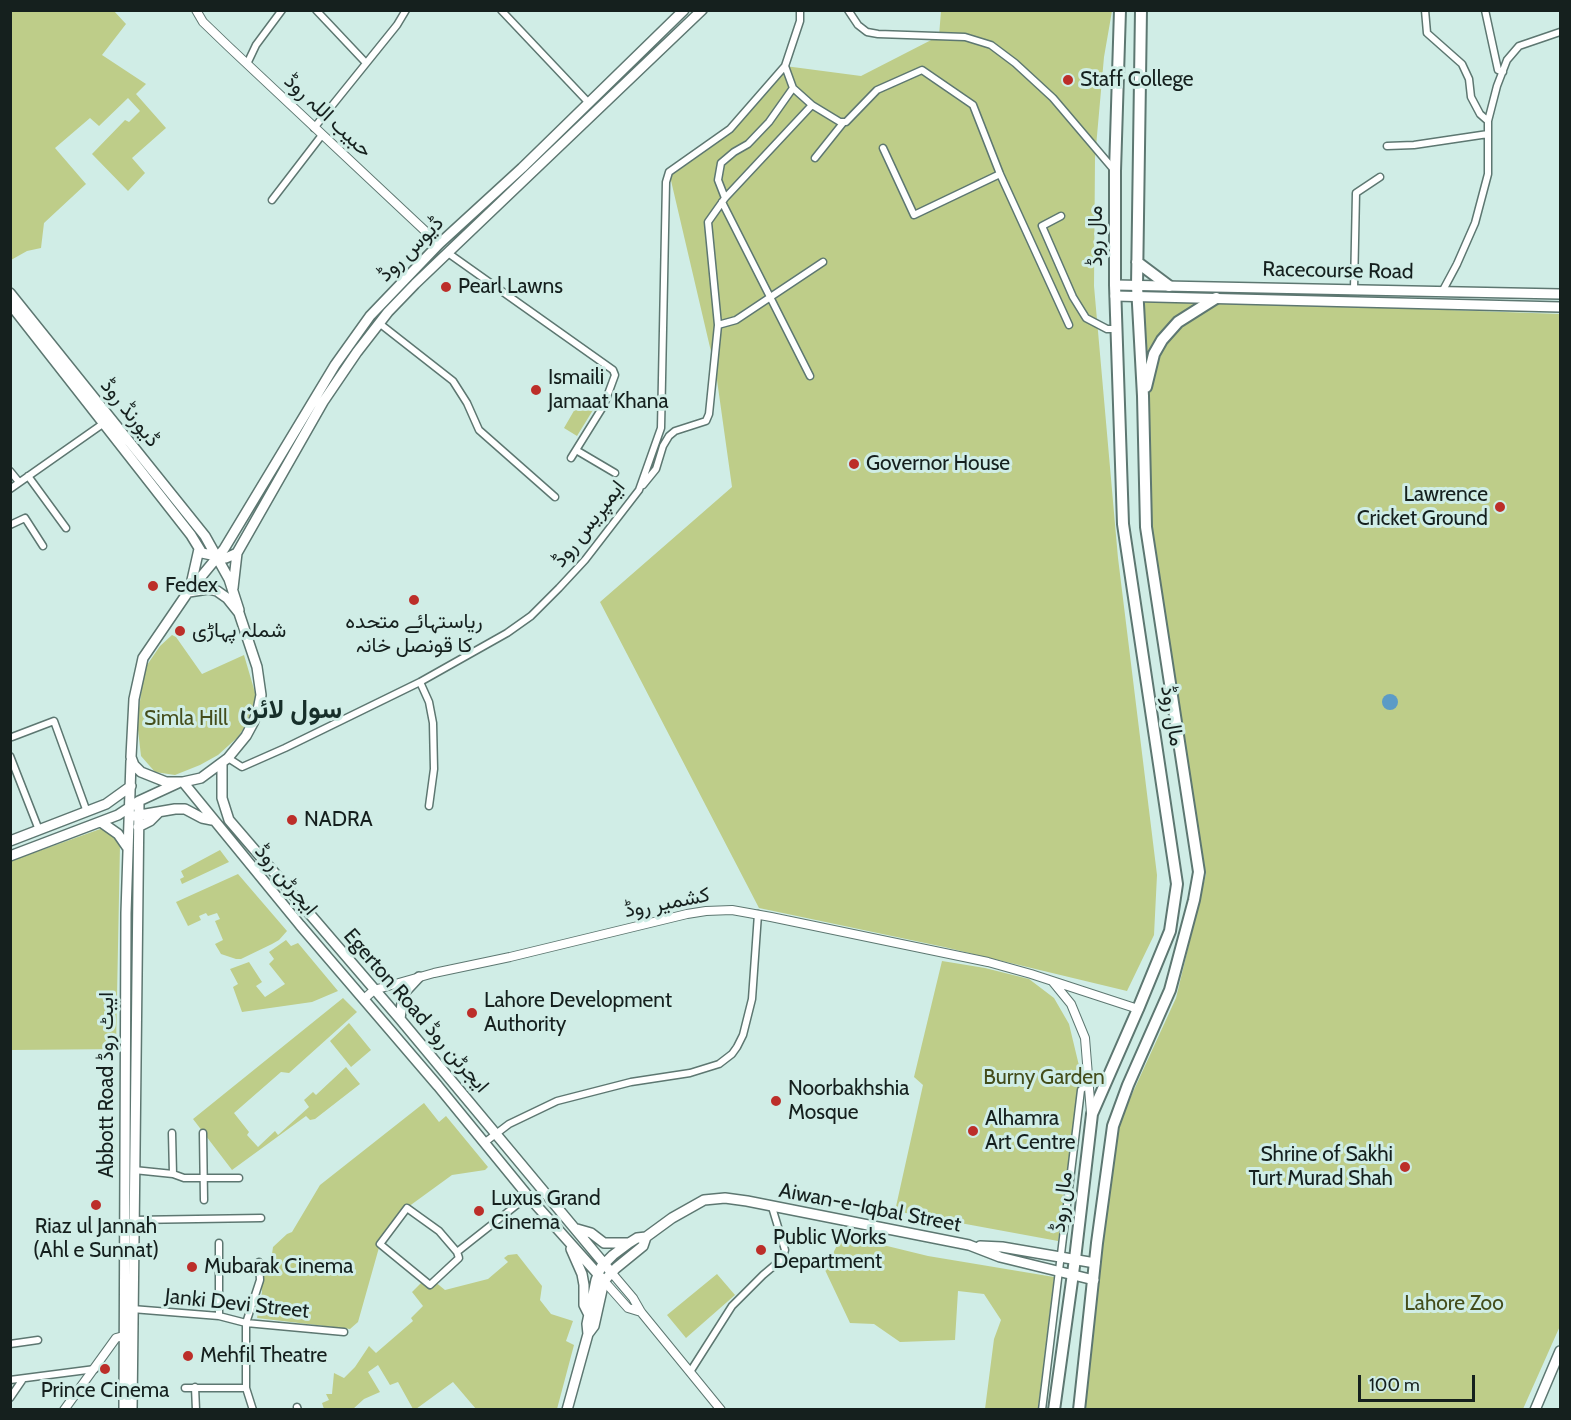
<!DOCTYPE html>
<meta charset="utf-8">
<style>
body{margin:0}
#map{position:relative;width:1571px;height:1420px;overflow:hidden;background:#d0ede6;font-family:Cabin,sans-serif}
canvas{display:block}
.frame{position:absolute;inset:0;border:12px solid #15201e;pointer-events:none}
.scale{position:absolute;left:1358px;top:1375px;width:117px;height:27px;box-sizing:border-box;border:3px solid #15201e;border-top:0;padding-left:8px;font-size:18px;line-height:21px;white-space:nowrap;color:#15201e;-webkit-text-stroke:4px #d0ede6;paint-order:stroke}
</style>
<div id="map">
<canvas width="1571" height="1420"></canvas>
<div class="frame"></div>
<div class="scale">100 m</div>
</div>
<script>
const context = document.querySelector('canvas').getContext('2d');
context.lineJoin = 'round';
function fill(path, color) { context.fillStyle = color; context.fill(path, 'evenodd'); }
const shape = rows => new Path2D(rows.map(r => 'M' + r).join(''));
function strokePath(path, color, width, dash) { context.strokeStyle = color; context.lineWidth = width; context.lineCap = dash ? 'butt' : 'round'; context.setLineDash(dash || []); context.stroke(path); }
function write(font, color, halo, rows, align = 'center') {
  context.font = font + ' Cabin,Vazirmatn,sans-serif'; context.lineWidth = 6; context.setLineDash([]); context.textBaseline = 'middle'; context.strokeStyle = halo; context.fillStyle = color; for (const [text, x, y, turn = 0] of rows) {
    context.save(); context.translate(x, y); context.rotate((+turn || 0) * Math.PI / 180); context.textAlign = isNaN(turn) ? turn : align; if (halo) context.strokeText(text, 0, 0); context.fillText(text, 0, 0); context.restore();
  }
}
const green = shape([
 [10,11,114,11,126,24,102,55,146,84,136,94,166,128,132,158,145,173,128,191,92,154,125,120,129,122,140,111,128,98,99,126,90,118,55,148,86,184,44,223,41,248,27,251,11,260],
 [941,11,1112,11,1104,57,1095,158,1094,286,1118,558,1157,875,1154,935,1127,991,944,947,759,908,600,602,732,487,716,373,669,172,730,129,785,66,861,76,939,36],
 [1141,299,1560,314,1560,1326,1523,1409,1085,1410,1097,1284,1117,1127,1176,998,1206,874,1150,532],
 [579,402,593,410,577,436,564,428],
 [172,635,176,637,202,674,244,655,256,696,248,722,238,737,218,755,200,765,175,775,155,772,141,756,137,721,145,668,160,646],
 [103,828,117,836,120,845,116,1048,124,1049,11,1050,11,861],
 [220,850,229,862,182,884,180,879,184,877,181,871],
 [238,874,287,931,279,940,272,944,241,959,236,959,221,954,215,944,223,940,215,921,220,919,217,913,208,916,206,913,199,916,201,920,188,926,176,902],
 [286,940,291,946,298,943,338,991,312,1002,242,1012,233,987,238,984,230,969,249,962,262,982,256,986,265,997,285,984,269,964,274,959,269,952],
 [942,961,985,968,1029,979,1054,998,1069,1024,1081,1074,1079,1100,1058,1241,895,1211,923,1085,914,1077],
 [343,998,357,1012,289,1073,281,1072,234,1113,249,1132,247,1135,258,1147,275,1131,278,1135,309,1107,304,1100,313,1092,316,1095,346,1067,360,1084,315,1119,310,1120,306,1116,232,1170,193,1119],
 [349,1023,371,1050,351,1067,330,1041],
 [424,1103,439,1122,446,1116,488,1167,485,1170,452,1175,408,1207,380,1244,358,1322,350,1329,257,1318,262,1292,260,1274,269,1274,273,1247,287,1234,292,1232,320,1185],
 [842,1235,928,1256,1054,1277,1038,1409,985,1409,994,1339,1001,1320,984,1294,958,1291,955,1340,900,1342,874,1324,850,1323,825,1270],
 [517,1254,542,1286,540,1300,551,1314,573,1321,566,1341,574,1345,557,1409,476,1409,453,1382,416,1409,413,1409,398,1382,390,1385,378,1365,368,1372,380,1392,364,1399,353,1409,324,1409,322,1403,329,1400,326,1394,332,1394,334,1373,344,1378,355,1367,369,1346,376,1353,413,1321,411,1318,423,1306,412,1292,424,1280,430,1285,434,1281,445,1290,488,1279,508,1262,504,1258,508,1255],
 [717,1274,735,1295,686,1338,667,1315]
]);
const water = shape([
 '1382 702a8 8 0 1 1 16 0a8 8 0 1 1-16 0Z'
]);
const minor = shape([
 [316,10,366,63],
 [501,10,588,102],
 [848,10,858,25,867,32,878,34,965,37,991,45,1015,63,1053,98,1115,171],
 [1425,10,1427,33,1462,64,1469,79,1471,97,1480,114,1488,121],
 [1485,10,1498,70,1503,72],
 [247,64,256,45,282,10],
 [812,105,840,122,846,122,877,90,922,70,973,105,1000,174,1069,325],
 [314,128,397,25,406,10],
 [1387,146,1414,145,1488,134],
 [883,148,914,215,1000,174],
 [815,158,843,123],
 [725,198,718,180,721,163,734,152,748,144,769,122,793,88],
 [272,200,322,135],
 [722,202,810,376],
 [1061,216,1042,226,1073,297,1086,318,1107,329,1116,329],
 [448,253,613,370,615,375,604,405,571,458],
 [1354,289,1356,193,1380,177],
 [1442,292,1457,264,1475,223,1488,174,1488,121,1497,86,1507,60,1519,46,1560,32],
 [379,323,453,381,467,403,479,430,555,497],
 [718,325,736,320,823,262],
 [576,450,615,473],
 [10,471,19,482],
 [28,476,66,528],
 [643,485,656,469,663,446,669,436,675,431,706,421,709,414,718,325,708,222,725,198,812,105,793,88,785,66],
 [10,489,104,423],
 [10,525,25,518,43,546],
 [420,682,429,702,433,723,434,769,429,806],
 [12,737,54,721,87,812],
 [10,756,39,830],
 [228,758,242,767,285,748,420,682,507,633,531,616,559,588,585,560,639,490,661,428,666,182,669,172,730,129,785,66,800,21,800,10],
 [172,1133,173,1174],
 [203,1133,204,1200],
 [484,1143,509,1124,557,1101,631,1082,690,1073,719,1064,732,1054,737,1047,743,1035,752,999,758,914],
 [134,1170,173,1174,184,1178,239,1178],
 [133,1220,261,1218],
 [457,1252,439,1231,407,1208,380,1244,430,1285,459,1258,457,1252,528,1196],
 [132,1309,219,1316,246,1323,344,1332],
 [219,1316,219,1243],
 [10,1344,38,1340],
 [690,1372,732,1306,763,1275,782,1259,785,1250,772,1207],
 [10,1380,95,1369],
 [195,1387,196,1410],
 [185,1388,246,1388],
 [10,1398,23,1379],
 [297,1407,298,1410],
 [253,1410,246,1388,246,1323,260,1280,259,1262],
 [1042,1410,1081,1090,1089,1083]
]);
const tertiary = shape([
 [196,10,203,22,229,47,439,244],
 [1053,982,1071,1004,1085,1038,1091,1113],
 [364,999,374,990,434,973,510,957,687,914,706,911,732,910,771,917,988,962,1031,974,1138,1009],
 [611,1272,633,1298,641,1312,721,1410],
 [604,1281,628,1308,641,1312],
 [64,1410,116,1338,127,1335]
]);
const secondary = shape([
 [1115,285,1560,294],
 [10,293,205,536,229,579,239,610],
 [1115,296,1560,307],
 [10,304,191,535,202,553,226,558,237,553],
 [233,588,237,553,323,402,357,352,388,312,415,284,702,10],
 [190,589,199,549],
 [189,592,208,589,217,591,227,598,239,613,257,667,261,695,258,710,253,723,246,736,228,758,201,778,183,782,166,782,141,772,134,765,131,757,134,699,143,658,186,595,224,549,335,365,370,316,439,244,522,168,684,10],
 [222,763,222,798,229,820,400,1019,611,1272],
 [183,782,300,925,438,1086,528,1196,604,1281],
 [134,816,175,809,185,809,202,818,212,820],
 [101,822,118,834,127,847],
 [138,827,150,821,158,813],
 [10,841,106,804,131,786],
 [10,856,118,815,139,801,178,783],
 [400,1019,402,1003,405,992,419,977],
 [577,1229,591,1233,604,1243,627,1243],
 [980,1246,1002,1247,1095,1263],
 [571,1249,582,1274,584,1285,584,1305,589,1315],
 [588,1334,594,1326,604,1281,616,1268,643,1246,646,1237],
 [124,1410,126,913,131,761],
 [132,1410,139,801],
 [567,1410,588,1334,587,1324,596,1280,601,1267,613,1255,629,1243,637,1238,646,1237,672,1218,704,1200,725,1198,747,1201,969,1245,1000,1257,1094,1280],
 [1535,1410,1560,1351]
]);
const primary = shape([
 [1137,262,1169,286],
 [1146,387,1154,354,1162,340,1178,322,1216,298],
 [1054,1410,1075,1259,1092,1114,1138,1009,1170,931,1177,884,1123,524,1115,285,1115,171,1120,10],
 [1079,1410,1097,1243,1113,1126,1128,1085,1170,990,1194,900,1199,872,1146,527,1143,396,1137,286,1141,10]
]);
const markers = [
 [1068,80,6,"#bc2e29"],
 [446,287,6,"#bc2e29"],
 [536,390,6,"#bc2e29"],
 [854,464,6,"#bc2e29"],
 [1500,507,6,"#bc2e29"],
 [153,586,6,"#bc2e29"],
 [414,600,6,"#bc2e29"],
 [180,631,6,"#bc2e29"],
 [292,820,6,"#bc2e29"],
 [472,1013,6,"#bc2e29"],
 [776,1101,6,"#bc2e29"],
 [973,1131,6,"#bc2e29"],
 [1405,1167,6,"#bc2e29"],
 [96,1205,6,"#bc2e29"],
 [479,1211,6,"#bc2e29"],
 [761,1250,6,"#bc2e29"],
 [192,1267,6,"#bc2e29"],
 [188,1356,6,"#bc2e29"],
 [105,1369,6,"#bc2e29"]
];
const poiNames = [
 ["Staff College",1080,80],
 ["Pearl Lawns",458,287],
 ["Ismaili",548,378],
 ["Jamaat Khana",548,402],
 ["Governor House",866,464],
 ["Lawrence",1488,495,"right"],
 ["Cricket Ground",1488,519,"right"],
 ["Fedex",165,586],
 ["ریاستہائے متحدہ",414,622,"center"],
 ["کا قونصل خانہ",414,646,"center"],
 ["شملہ پہاڑی",192,631],
 ["NADRA",304,820],
 ["Lahore Development",484,1001],
 ["Authority",484,1025],
 ["Noorbakhshia",788,1089],
 ["Mosque",788,1113],
 ["Alhamra",985,1119],
 ["Art Centre",985,1143],
 ["Shrine of Sakhi",1393,1155,"right"],
 ["Turt Murad Shah",1393,1179,"right"],
 ["Luxus Grand",491,1199],
 ["Cinema",491,1223],
 ["Riaz ul Jannah",96,1227,"center"],
 ["(Ahl e Sunnat)",96,1251,"center"],
 ["Public Works",773,1238],
 ["Department",773,1262],
 ["Mubarak Cinema",204,1267],
 ["Mehfil Theatre",200,1356],
 ["Prince Cinema",105,1391,"center"]
];
const streetNames = [
 ["حبیب اللہ روڈ",328,116,43],
 ["مال روڈ",1096,236,-90],
 ["ڈیوس روڈ",411,249,-45],
 ["Racecourse Road",1338,271,1],
 ["ڈیورنڈ روڈ",130,413,51],
 ["ایمپریس روڈ",589,524,-52],
 ["مال روڈ",1172,716,81],
 ["ایجرٹن روڈ",286,880,50],
 ["کشمیر روڈ",667,903,-11],
 ["Egerton Road ایجرٹن روڈ",416,1011,49],
 ["Abbott Road ایبٹ روڈ",107,1085,-90],
 ["مال روڈ",1062,1202,-83],
 ["Aiwan-e-Iqbal Street",870,1208,11],
 ["Janki Devi Street",237,1304,6]
];
const parkNames = [
 ["Simla Hill",186,719],
 ["Burny Garden",1044,1078],
 ["Lahore Zoo",1454,1304]
];
const districtNames = [
 ["سول لائن",291,710]
];
fill(green, '#becd89');
fill(water, '#5c9bc6');
strokePath(minor, '#5d7771', 9);
strokePath(tertiary, '#5d7771', 10);
strokePath(secondary, '#5d7771', 12);
strokePath(primary, '#5d7771', 14);
strokePath(minor, '#fff', 6);
strokePath(tertiary, '#fff', 8);
strokePath(secondary, '#fff', 9);
strokePath(primary, '#fff', 10);
for (const [x, y, r, color] of markers) { const dot = new Path2D(); dot.arc(x, y, r, 0, 2 * Math.PI); context.fillStyle = color; context.fill(dot); strokePath(dot, '#d0ede6', 2); }
write('21px', '#15201e', '#d0ede6', poiNames, 'left');
write('21px', '#15201e', '#d0ede6', streetNames);
write('21px', '#444d1b', '#d0ede6', parkNames);
write('bold 27px', '#172f2a', '#d0ede6', districtNames);
</script>
